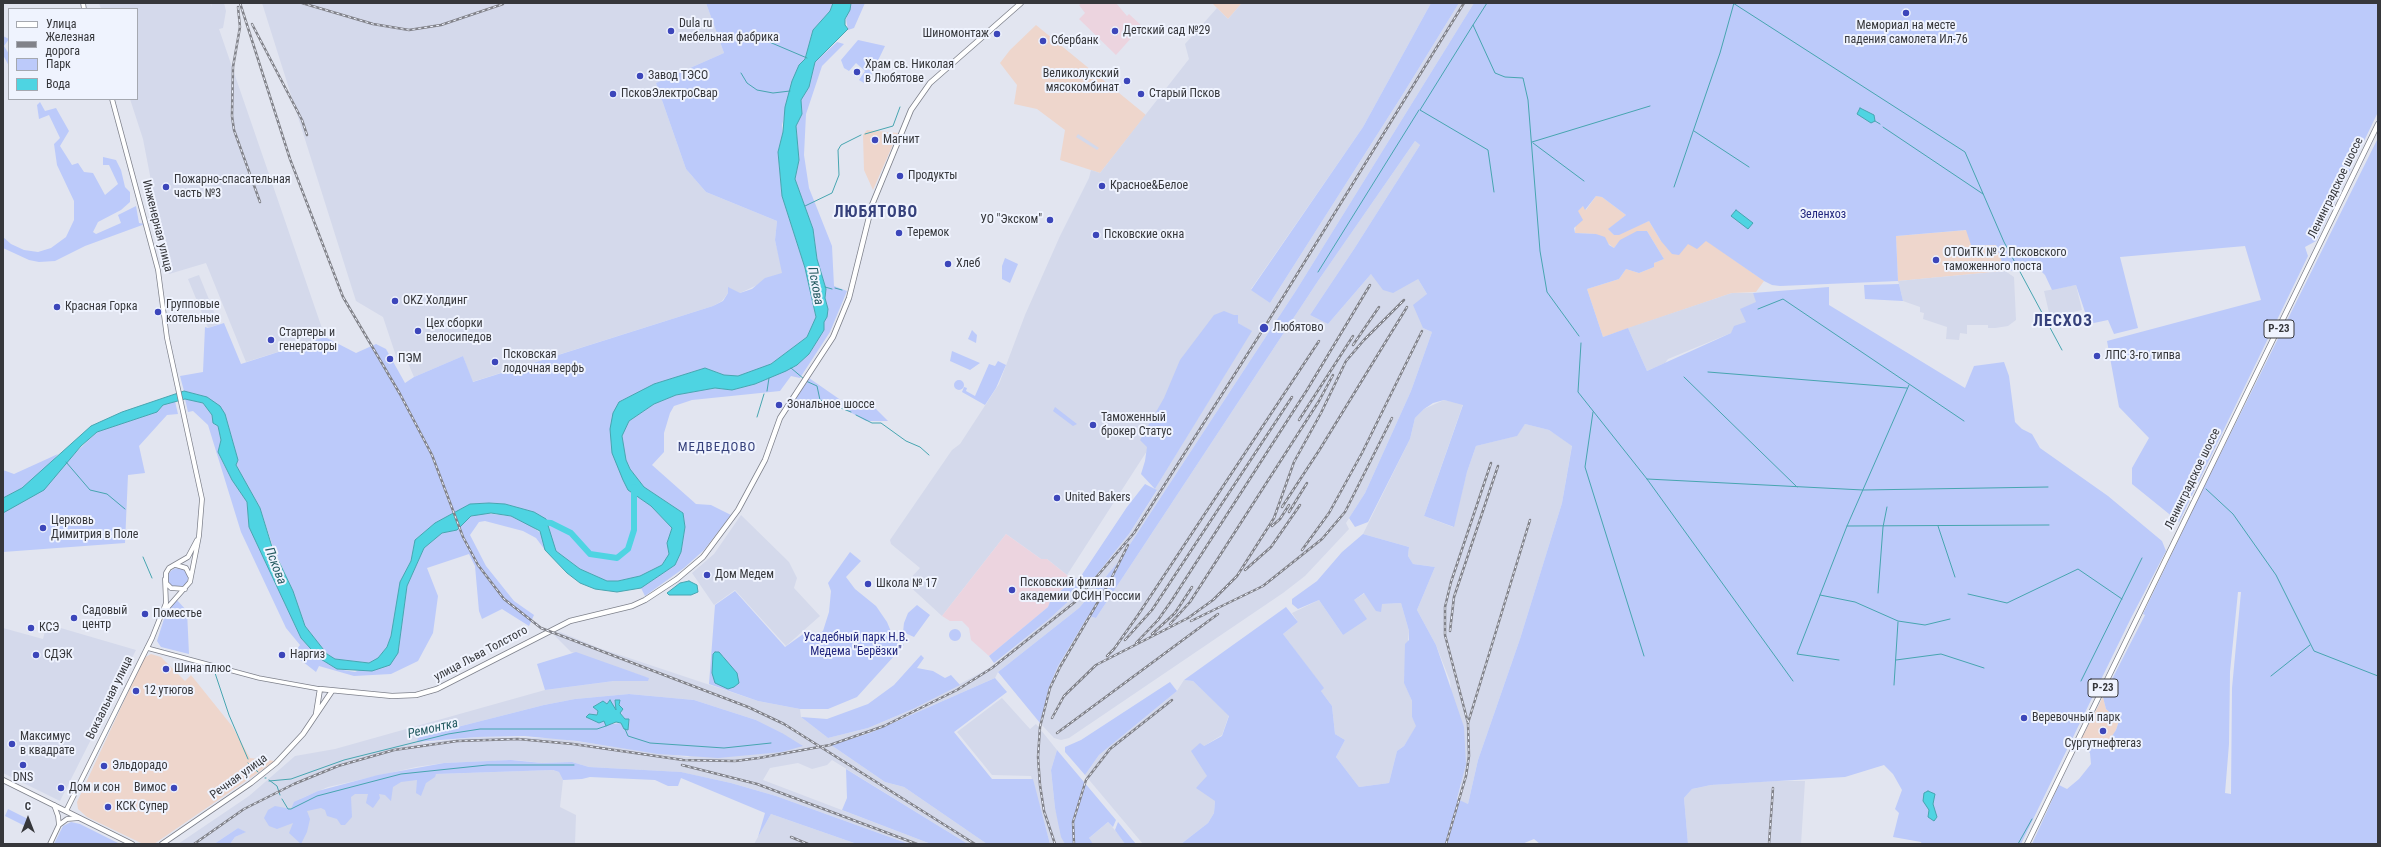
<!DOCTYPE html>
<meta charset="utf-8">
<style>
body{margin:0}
#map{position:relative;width:2381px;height:847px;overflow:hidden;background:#e2e5f0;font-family:"Roboto Condensed",sans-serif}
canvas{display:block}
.frame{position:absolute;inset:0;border:4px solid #36373b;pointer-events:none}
.legend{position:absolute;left:8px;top:8px;width:130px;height:92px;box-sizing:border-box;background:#eff3fe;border:1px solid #a5a8b0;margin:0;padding:5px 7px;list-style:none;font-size:12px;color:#36373b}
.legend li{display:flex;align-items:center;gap:8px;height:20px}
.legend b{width:20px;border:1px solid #a5a8b0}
.north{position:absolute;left:8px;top:799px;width:40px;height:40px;-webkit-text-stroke:3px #eff3fe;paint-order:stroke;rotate:0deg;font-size:11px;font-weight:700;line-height:16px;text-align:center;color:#36373b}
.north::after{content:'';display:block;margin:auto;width:14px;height:18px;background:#36373b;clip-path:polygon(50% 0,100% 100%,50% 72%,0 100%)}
</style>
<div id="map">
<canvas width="2381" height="847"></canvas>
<div class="frame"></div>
<ul class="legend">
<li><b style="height:5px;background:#fff"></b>Улица</li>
<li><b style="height:5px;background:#818289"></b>Железная дорога</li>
<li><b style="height:11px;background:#bccafa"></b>Парк</li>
<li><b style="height:11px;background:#4ed4e2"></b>Вода</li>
</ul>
<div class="north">С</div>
</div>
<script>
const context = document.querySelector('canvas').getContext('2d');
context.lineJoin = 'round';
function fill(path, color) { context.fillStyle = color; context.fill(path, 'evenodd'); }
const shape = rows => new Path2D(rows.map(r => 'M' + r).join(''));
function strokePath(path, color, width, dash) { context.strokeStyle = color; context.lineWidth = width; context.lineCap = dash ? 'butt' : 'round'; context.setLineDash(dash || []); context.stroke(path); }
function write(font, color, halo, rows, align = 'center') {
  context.font = font + ' "Roboto Condensed",sans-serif'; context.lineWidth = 4; context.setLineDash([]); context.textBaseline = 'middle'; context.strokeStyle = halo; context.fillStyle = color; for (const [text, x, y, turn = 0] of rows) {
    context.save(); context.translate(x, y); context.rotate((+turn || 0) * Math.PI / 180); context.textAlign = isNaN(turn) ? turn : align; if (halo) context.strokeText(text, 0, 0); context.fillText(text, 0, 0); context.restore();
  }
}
const commercial = shape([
 [1212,3,1242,3,1228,19],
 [1036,25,1146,115,1100,173,1060,160,1065,130,1037,109,1014,104,1017,85,1000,63,1010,50],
 [867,130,898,133,873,190,864,170,863,135],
 [1596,196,1602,197,1626,215,1609,229,1614,235,1649,221,1661,241,1688,244,1706,240,1764,281,1756,292,1732,293,1603,337,1587,289,1619,279,1626,269,1639,273,1654,267,1654,263,1664,259,1647,231,1617,244,1614,248,1596,234,1575,233,1577,211,1583,206,1586,210],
 [1967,230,1980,246,1996,245,2005,271,1898,281,1896,236],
 [151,654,161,657,185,681,191,675,232,726,250,758,275,761,154,844,143,844,87,817,78,809,77,802,144,658],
 [2103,697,2106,709,2119,721,2116,730,2110,740,2082,745,2079,743]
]);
const built = shape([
 [99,3,210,3,212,7,211,3,224,3,226,11,223,28,219,29,325,337,246,362,206,263,169,274,143,139,130,99,137,99,137,9,101,9],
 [262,3,706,3,724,53,656,83,686,169,706,192,777,221,775,240,783,273,740,293,728,293,722,301,713,306,472,382,463,356,414,377,408,363,398,362,383,317,356,301],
 [1242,3,1431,3,1363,127,1251,289,1270,303,1403,94,1459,3,1474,3,1297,289,1119,561,1079,608,998,672,995,678,870,733,831,745,885,782,904,787,987,844,968,844,832,760,827,765,812,769,798,763,770,768,763,780,931,844,909,844,776,796,731,783,680,772,589,767,572,762,542,763,515,760,444,763,416,767,328,787,300,799,436,774,553,770,559,772,563,780,560,807,576,815,575,844,230,844,235,837,245,832,238,828,214,844,178,844,249,796,295,756,335,749,545,690,614,681,648,681,648,678,571,652,554,635,560,632,599,648,758,701,800,709,801,717,828,738,868,728,913,709,988,669,1048,620,1094,578,1129,534,1157,491,1155,489,1251,331,1238,323,1234,316,1067,575,1047,559,1041,559,1006,534,942,616,906,583,920,568,891,544,890,540,952,450,960,444,999,384,1025,315,1060,236,1089,178,1091,170,1100,173,1189,59,1185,44,1217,8,1228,19],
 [629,694,694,700,756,720,782,733,687,757,554,738,477,737,423,743,418,737,544,705,575,699],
 [1078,134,1099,148,1097,150,1076,137],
 [1415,141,1420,145,1354,249,1310,315,1328,324,1371,274,1418,279,1427,294,1423,328,1432,332,1411,391,1365,493,1346,523,1349,529,1305,576,1283,593,1069,738,1061,740,1054,738,1040,723,1049,687,1058,666,1088,616,1096,618,1318,281],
 [2005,271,2014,277,2016,320,2008,326,1995,328,1988,328,1988,325,1967,325,1967,334,1960,333,1959,340,1946,339,1947,327,1923,319,1924,313,1920,312,1920,307,1903,301,1899,284,1898,281],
 [199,275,219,324,208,328,188,279],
 [2076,285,2082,310,2050,317,2044,291],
 [1732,293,1753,293,1757,302,1746,322,1731,333,1668,359,1665,363,1647,371,1628,328],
 [1444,400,1463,404,1424,516,1453,527,1467,472,1476,446,1516,436,1525,424,1549,430,1572,445,1562,503,1520,639,1478,760,1468,804,1457,800,1461,786,1450,681,1436,645,1417,610,1435,567,1413,564,1408,556,1409,547,1363,534,1410,439,1415,418,1424,409],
 [741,515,789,562,797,578,794,588,820,616,786,646,735,590,714,605,692,573,714,554],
 [1365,593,1381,604,1401,603,1409,631,1404,682,1412,701,1412,717,1417,726,1404,746,1397,751,1389,783,1359,787,1336,757,1345,740,1335,734,1332,706,1321,691,1323,688,1283,634,1298,622,1292,613,1319,600,1343,635,1354,600],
 [47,624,136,650,60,801,3,773,3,628,43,639],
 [1184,680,1193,681,1229,715,1222,735,1204,746,1207,776,1215,801,1214,813,1208,823,1181,844,1143,844,1085,775,1099,755,1177,691],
 [1002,698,1030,729,1036,724,1057,750,1051,770,1055,808,1065,844,1050,844,1031,776,992,775,957,732],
 [1775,781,1805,781,1801,844,1688,844,1684,798,1692,789,1711,785],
 [771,814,857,844,754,844],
 [1108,822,1119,835,1125,844,1093,844,1088,839]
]);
const education = shape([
 [1082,3,1116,3,1127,16,1129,14,1142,26,1116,55,1079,19,1085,13,1079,5],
 [1006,534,1041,559,1047,559,1073,580,1051,599,1048,607,989,656,971,640,969,628,962,621,950,621,942,616]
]);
const green = shape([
 [706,3,833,3,830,11,813,30,805,59,799,65,782,125,783,132,778,152,782,196,805,268,816,318,807,337,771,364,756,370,738,376,724,375,705,368,654,384,620,402,623,480,629,490,651,506,672,528,667,543,670,554,662,565,640,576,618,581,607,581,580,569,556,551,550,536,549,527,534,512,505,504,489,503,470,504,435,523,415,540,411,561,400,582,391,636,387,647,378,658,369,663,360,662,335,659,327,654,305,626,293,591,273,547,260,508,236,465,238,460,225,414,207,397,184,391,180,376,203,372,205,327,208,328,224,323,241,364,325,337,356,353,376,344,386,349,405,383,414,377,463,356,473,382,713,306,723,301,728,293,728,287,740,293,752,289,765,278,782,273,775,240,777,221,706,192,686,169,656,83,724,53],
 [851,3,865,3,854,28,848,30,846,19],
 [1431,3,1459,3,1403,94,1270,303,1251,290,1363,127],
 [1474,3,2378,3,2378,112,2316,241,2305,247,2308,256,2179,522,2132,484,2132,468,2149,438,2119,407,2107,341,2261,300,2245,246,2120,257,2138,328,2114,334,2108,320,2089,324,2076,285,2052,290,2045,275,2039,269,2005,271,1996,245,1971,245,1966,230,1896,236,1898,281,1780,286,1772,285,1764,281,1706,241,1697,249,1688,244,1679,255,1672,254,1661,241,1649,221,1619,235,1614,235,1608,229,1626,215,1602,197,1596,196,1585,210,1583,206,1578,211,1583,220,1574,228,1575,233,1596,234,1605,237,1609,245,1614,248,1620,240,1637,231,1647,231,1664,259,1654,263,1654,267,1639,273,1626,269,1619,279,1587,289,1603,337,1628,328,1647,371,1731,333,1734,326,1746,322,1740,309,1756,302,1753,293,1829,287,1829,305,1965,388,1974,366,2004,362,2009,376,2015,422,2022,429,2032,434,2040,448,2108,496,2162,541,2166,551,2131,618,2021,844,1922,844,1921,842,1893,837,1899,813,1895,809,1902,790,1893,774,1884,765,1845,777,1711,785,1692,789,1684,798,1688,844,1540,844,1534,839,1522,844,1181,844,1208,823,1214,813,1215,801,1196,788,1207,776,1191,751,1200,743,1204,746,1222,736,1229,716,1193,681,1184,680,1286,607,1298,622,1283,634,1324,688,1321,691,1332,706,1335,734,1345,740,1336,757,1359,787,1389,783,1397,751,1404,746,1416,726,1412,717,1412,701,1404,683,1405,644,1409,640,1409,631,1401,603,1382,604,1381,612,1376,611,1364,593,1354,600,1367,619,1343,635,1319,600,1298,609,1292,604,1292,599,1317,581,1342,552,1363,534,1409,547,1408,556,1413,564,1435,567,1417,610,1436,645,1464,727,1466,764,1457,799,1468,804,1478,760,1520,639,1562,503,1572,446,1549,430,1525,424,1517,436,1476,446,1467,472,1454,527,1424,516,1463,405,1444,400,1433,403,1424,409,1415,418,1410,439,1368,522,1355,527,1349,518,1365,493,1411,391,1432,332,1423,328,1413,305,1427,294,1418,279,1393,293,1383,290,1371,274,1328,324,1310,315,1354,249,1420,145,1415,141,1318,281,1096,618,1088,616,1058,666,1049,687,1040,723,998,672,1079,608,1119,561,1297,289],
 [3,36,9,39,4,46,9,54,9,66,3,55],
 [858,40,885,46,871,75,864,83,859,80,865,71,856,63,849,71,844,68,841,60],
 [837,42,844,44,822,66,806,114,804,155,809,188,832,246,834,286,847,291,830,332,800,378,791,376,780,391,692,400,674,406,670,413,664,433,664,452,652,465,696,504,711,505,731,515,704,550,684,568,645,596,641,588,675,565,681,552,685,527,683,513,644,487,630,469,626,460,622,436,629,421,654,404,676,395,715,388,732,390,755,384,797,365,809,354,824,330,824,322,827,317,828,309,825,298,826,289,817,259,813,229,795,179,799,160,796,126,802,114,801,100,809,87,815,62],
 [40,102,45,111,56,108,69,131,60,146,72,165,78,163,84,172,93,173,105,195,118,184,109,165,103,165,103,157,116,160,121,170,125,187,130,192,130,202,121,210,98,222,93,232,96,234,121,223,118,215,136,206,139,223,145,224,85,246,55,261,39,262,29,260,3,248,3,237,11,244,24,250,38,252,51,248,66,237,74,220,74,201,57,165,54,144,60,138,49,115,39,119,37,105],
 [2378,138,2378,844,2032,844,2059,785,2067,789,2079,779,2091,764,2090,753,2082,745,2110,739,2116,730,2119,721,2106,709,2103,697,2107,689,2145,615,2143,614,2202,491],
 [2238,592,2241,592,2232,688,2231,794,2225,793,2229,744,2230,672],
 [1005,258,1018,264,1010,283,1002,279,1002,266],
 [1899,284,1903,301,1865,299,1864,285],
 [1224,311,1234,315,1238,315,1238,323,1252,331,1155,489,1141,474,1145,461,1147,447,1140,440,1164,398,1180,360,1214,315],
 [972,330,977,335,976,343,968,339],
 [952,351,980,363,970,370,950,361],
 [998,361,1006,365,996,388,985,405,962,392,964,387,967,388,966,391,975,396,989,364,995,366],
 [809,378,855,410,869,402,888,421,866,421,841,407,805,405,795,398],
 '954 385a5 5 0 1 1 10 0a5 5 0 1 1-10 0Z',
 [185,399,203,403,212,415,213,423,218,426,221,440,218,453,232,480,247,502,249,527,260,550,301,638,319,658,337,669,355,672,398,653,407,586,424,548,442,533,457,530,471,516,483,513,511,516,524,521,542,534,545,550,536,538,523,531,485,521,479,522,470,535,486,566,514,601,534,615,529,626,502,609,482,619,479,611,475,566,469,554,427,568,438,596,433,633,418,661,391,674,354,676,319,666,316,672,293,654,300,645,286,628,241,532,208,425,193,411,188,412],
 [175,401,178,414,167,415,139,446,145,473,128,475,125,543,3,552,3,513,67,461,97,432,157,412,163,405],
 [1055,407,1077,424,1073,426,1053,411],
 [58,454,48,466,22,488,3,498,3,470,14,474],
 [1145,484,1157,490,1129,534,1094,578,1048,620,994,663,989,656,1048,607,1051,599,1076,578,1079,579,1127,507],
 [850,552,861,561,846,577,855,589,876,606,887,622,892,634,904,645,857,697,828,709,800,709,758,701,709,684,715,605,735,591,785,647,806,632,811,639,823,631,829,612,831,591,828,583],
 [723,656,726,662,712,665,712,659],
 '168 578a10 10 0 1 1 20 0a10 10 0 1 1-20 0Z',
 [176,599,187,611,189,654,161,647,157,641,168,606],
 [917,605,930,615,914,637,903,632,904,623,908,613],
 '949 635a6 6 0 1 1 12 0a6 6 0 1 1-12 0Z',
 [576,652,649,678,648,681,614,681,545,690,537,664],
 [921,655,924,658,917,668,933,671,945,678,951,675,960,685,913,709,868,728,828,738,801,717,827,719,868,704,894,685],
 [995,678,1007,692,954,732,992,779,1033,779,1050,844,987,844,904,787,885,782,831,745,870,733],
 [1170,682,1177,691,1099,755,1085,775,1065,752,1065,747,1081,740],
 [629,694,694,700,756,720,782,733,803,746,782,752,718,758,658,754,577,741,524,736,477,737,417,742,418,737,544,705,575,699],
 [620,700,620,712,625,719,629,719,628,730,624,729,621,723,611,724,589,714,596,715,598,711,593,707,601,702,616,710],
 [1057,750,1116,820,1113,827,1108,822,1089,838,1093,844,1065,844,1061,837,1055,808,1051,770],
 [511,760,542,763,572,762,589,767,681,772,731,783,776,796,909,844,857,844,771,814,758,837,765,813,681,778,678,786,668,786,655,780,590,777,582,779,563,780,559,772,553,770,436,774,435,777,426,783,421,796,416,793,417,780,401,782,393,787,391,801,385,795,379,794,380,798,373,808,366,803,368,794,355,794,351,797,352,817,345,825,341,825,337,819,327,816,325,810,321,808,307,811,310,819,307,832,301,844,289,833,293,823,277,829,269,826,264,818,268,810,275,806,291,809,294,802,318,791,378,775,444,763],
 [846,769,968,844,931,844,842,810,847,798],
 [8,809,30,820,27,827,5,816],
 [71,822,80,824,120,844,54,844,63,826],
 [1118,822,1136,844,1125,844,1115,830],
 [238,828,246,832,235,837,230,844,214,844]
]);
const water = shape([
 [833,3,851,3,850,10,845,19,845,25,848,29,815,62,809,87,801,100,802,114,796,126,799,160,795,179,813,229,817,259,826,289,825,298,828,309,827,317,824,322,824,330,809,354,797,365,786,371,755,384,732,390,715,388,676,395,654,404,629,421,622,436,626,460,630,469,644,487,683,513,685,527,681,552,675,565,641,588,617,592,595,589,580,583,567,573,545,550,540,531,511,516,491,513,471,516,457,530,442,533,424,548,407,586,398,653,390,665,372,671,337,669,319,658,301,638,249,527,247,502,232,480,218,452,221,440,218,426,213,423,212,415,203,403,185,399,163,405,157,412,97,432,81,446,44,490,3,513,3,498,22,488,91,426,122,412,184,391,207,397,220,406,225,414,238,460,236,465,260,508,272,547,293,591,305,626,327,654,335,659,369,663,378,658,387,647,391,636,400,582,411,561,415,540,435,523,470,504,489,503,505,504,534,512,546,519,556,551,580,569,607,581,618,581,640,576,662,565,669,554,667,543,672,528,651,506,628,490,623,480,612,453,610,429,613,413,619,402,654,384,705,368,724,375,738,376,771,364,807,337,816,317,805,268,782,196,778,152,783,132,785,107,792,81,799,65,805,59,813,30,830,11,833,3],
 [1860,108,1874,115,1875,121,1871,123,1857,114,1860,108],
 [1736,210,1753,223,1748,229,1731,216,1736,210],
 [689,581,697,585,698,592,691,595,669,595,667,593,680,583,689,581],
 [715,652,719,652,737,673,739,683,734,687,728,689,715,683,712,673,713,654,715,652],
 [610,700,616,710,615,700,620,700,619,705,623,709,620,713,625,719,629,719,628,730,624,729,621,723,616,722,606,726,604,721,599,723,586,717,589,714,597,715,598,711,593,707,603,701,607,704,610,700],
 [1928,791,1935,794,1933,804,1937,817,1934,821,1928,817,1929,810,1923,801,1924,793,1928,791]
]);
const stream = shape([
 [1487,3,1473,25,1495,73,1505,77,1523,78,1528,100,1540,251,1547,292,1579,336],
 [1733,3,1965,152,2004,242,2062,350],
 [1473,25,1420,110,1488,150,1494,192],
 [767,41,807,58],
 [741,73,747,83,757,90,773,93,790,91],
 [1875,121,1880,124],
 [1883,127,1983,194],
 [1694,131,1749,167],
 [865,134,893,126,900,107],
 [1532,142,1650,106],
 [1533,143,1584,181],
 [1674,187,1720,53,1734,3],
 [805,206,832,193,839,175,838,150,841,145,861,135],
 [1318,272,1419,110],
 [825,287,832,289],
 [835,288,842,290],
 [1758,309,1783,299,1964,421],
 [1581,343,1578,392,1647,479,1793,681],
 [791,368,804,379],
 [1708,372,1907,388],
 [1684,377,1797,487],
 [806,381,817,386,820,400,851,412],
 [767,391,769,378],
 [1593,412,1585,467,1644,656],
 [856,415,872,423,881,423,906,441,920,447,929,455],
 [757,417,764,394],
 [66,462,90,490,107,494,125,509],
 [1647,479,1863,490,2048,487],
 [2206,489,2233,514,2276,575,2314,651,2378,676],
 [1847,526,2049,525],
 [1938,526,1955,577],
 [143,557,152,578],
 [1878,593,1883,527,1887,507],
 [1968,594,2007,603,2078,569,2122,599],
 [1820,595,1855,602,1898,621,1925,625,1950,619],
 [1839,660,1797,654,1847,526,1909,385],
 [1896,660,1941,654,1984,668],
 [214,670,229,715,248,759],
 [2271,676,2310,645],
 [2081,681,2142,558],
 [1894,685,1898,622],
 [625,729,628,736,650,743,724,748,771,743],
 [248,763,258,772],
 [265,778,266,778],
 [269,780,277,786,280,795],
 [269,781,291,779,344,760,448,734,480,729,597,729,606,726],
 [282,799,288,809,291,809,317,796,401,774,487,765,574,765],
 [2018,844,2032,819]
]);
const river = shape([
 [539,522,551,523,571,533,590,554,617,558,628,549,634,530,634,487]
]);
const tertiary = shape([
 [147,648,259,678,320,689]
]);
const secondary = shape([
 [83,3,84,9],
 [112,99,158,270,167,338,202,499,199,536,190,582,161,615],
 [176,565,186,568,190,576],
 [185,589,171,588,166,583,166,573,169,568,188,557,197,540],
 [54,805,58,816,59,825],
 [66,811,152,638,166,603,165,579],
 [50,844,59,825,67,819,79,818]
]);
const primary = shape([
 [316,714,320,689,392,696,416,695,437,689,570,621,632,606,645,600,677,579,703,557,738,510,765,460,780,418,833,337,849,298,872,205,911,110,930,83,1021,3],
 [3,780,132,844],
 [162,844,251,783,276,763,303,734,332,691]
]);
const trunk = shape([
 [2027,844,2378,124]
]);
const rail = shape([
 [240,3,290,159,343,297,400,394,432,455,463,537,478,565,504,599,541,628,748,707,784,724,975,844],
 [302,3,373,24,409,30,441,25,503,4],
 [238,7,240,27,233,67,232,116,234,130,260,202],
 [252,24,302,120,307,135],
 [1353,345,1379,307],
 [1299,420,1353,336],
 [1282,507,1320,449,1407,307],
 [1289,512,1307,483],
 [1272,526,1280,519,1289,505],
 [1302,550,1329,513,1362,453,1422,331],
 [1245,570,1271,547,1300,505],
 [1191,621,1263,586,1322,539,1345,512,1392,418],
 [1170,624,1190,602,1319,401,1333,375],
 [1450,631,1454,597,1498,466],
 [1152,634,1175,613,1192,587],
 [1125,640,1152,610,1292,397],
 [1136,643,1158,620,1172,600,1307,390,1370,285],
 [1107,656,1114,649,1138,615,1319,341],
 [1052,718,1064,696,1096,665,1188,618,1213,600,1237,576,1274,518,1294,462,1321,413,1346,361,1364,340,1404,300],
 [1468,723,1530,520],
 [1057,733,1218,614],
 [682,765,757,784,917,844],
 [791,837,808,844],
 [194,844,244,809,294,784,338,766,394,750,457,741,518,739,573,744,683,760,735,761,759,758,830,745,884,726,957,690,992,668,1075,602,1134,533,1264,328,1464,3],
 [1055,844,1044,811,1040,785,1038,757,1040,727,1050,688,1060,667,1109,583,1128,545],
 [1074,844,1073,822,1086,780,1110,749,1172,700],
 [1446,844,1466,776,1469,756,1468,723,1445,635,1445,607,1451,582,1491,463],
 [1769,844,1773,788]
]);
const markers = [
 [1906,13,4,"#3c46ba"],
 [671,31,4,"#3c46ba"],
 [1115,31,4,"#3c46ba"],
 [997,34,4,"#3c46ba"],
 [1043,41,4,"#3c46ba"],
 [857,72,4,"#3c46ba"],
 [640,76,4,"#3c46ba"],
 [1127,81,4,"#3c46ba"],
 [613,94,4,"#3c46ba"],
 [1141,94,4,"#3c46ba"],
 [875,140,4,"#3c46ba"],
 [900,176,4,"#3c46ba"],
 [1102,186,4,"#3c46ba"],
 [166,187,4,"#3c46ba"],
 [1050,220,4,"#3c46ba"],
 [899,233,4,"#3c46ba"],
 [1096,235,4,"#3c46ba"],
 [1936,260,4,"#3c46ba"],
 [948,264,4,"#3c46ba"],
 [395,301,4,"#3c46ba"],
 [57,307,4,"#3c46ba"],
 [158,312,4,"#3c46ba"],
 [1264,328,5,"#3c46ba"],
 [418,331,4,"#3c46ba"],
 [271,340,4,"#3c46ba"],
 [2097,356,4,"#3c46ba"],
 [390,359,4,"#3c46ba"],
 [495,362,4,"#3c46ba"],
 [779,405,4,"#3c46ba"],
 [1093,425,4,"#3c46ba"],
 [1057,498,4,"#3c46ba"],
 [43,528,4,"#3c46ba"],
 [707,575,4,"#3c46ba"],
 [868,584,4,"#3c46ba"],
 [1012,590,4,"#3c46ba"],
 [145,614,4,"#3c46ba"],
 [74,618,4,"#3c46ba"],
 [31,628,4,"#3c46ba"],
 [36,655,4,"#3c46ba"],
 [282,655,4,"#3c46ba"],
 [166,669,4,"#3c46ba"],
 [136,691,4,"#3c46ba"],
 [2024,718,4,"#3c46ba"],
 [2103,731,4,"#3c46ba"],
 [12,744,4,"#3c46ba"],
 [23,765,4,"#3c46ba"],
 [104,766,4,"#3c46ba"],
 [61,788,4,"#3c46ba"],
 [174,788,4,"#3c46ba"],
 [108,807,4,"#3c46ba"]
];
const shields = [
 [2279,329,30],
 [2103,688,30]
];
const shieldNames = [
 ["Р-23",2279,329],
 ["Р-23",2103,688]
];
const poiNames = [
 ["Dula ru",679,24],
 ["мебельная фабрика",679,38],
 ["Мемориал на месте",1906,26,"center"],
 ["падения самолета Ил-76",1906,40,"center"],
 ["Детский сад №29",1123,31],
 ["Шиномонтаж",989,34,"right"],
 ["Сбербанк",1051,41],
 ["Храм св. Николая",865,65],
 ["в Любятове",865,79],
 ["Великолукский",1119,74,"right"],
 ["мясокомбинат",1119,88,"right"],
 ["Завод ТЭСО",648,76],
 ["ПсковЭлектроСвар",621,94],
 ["Старый Псков",1149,94],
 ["Магнит",883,140],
 ["Продукты",908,176],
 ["Пожарно-спасательная",174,180],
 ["часть №3",174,194],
 ["Красное&Белое",1110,186],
 ["УО \"Экском\"",1042,220,"right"],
 ["Теремок",907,233],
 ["Псковские окна",1104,235],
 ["ОТОиТК № 2 Псковского",1944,253],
 ["таможенного поста",1944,267],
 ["Хлеб",956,264],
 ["OKZ Холдинг",403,301],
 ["Групповые",166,305],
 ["котельные",166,319],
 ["Красная Горка",65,307],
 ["Цех сборки",426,324],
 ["велосипедов",426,338],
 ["Любятово",1273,328],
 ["Стартеры и",279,333],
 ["генераторы",279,347],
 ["Псковская",503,355],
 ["лодочная верфь",503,369],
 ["ЛПС 3-го типва",2105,356],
 ["ПЭМ",398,359],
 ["Зональное шоссе",787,405],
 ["Таможенный",1101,418],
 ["брокер Статус",1101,432],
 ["United Bakers",1065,498],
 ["Церковь",51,521],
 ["Димитрия в Поле",51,535],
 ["Дом Медем",715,575],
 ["Псковский филиал",1020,583],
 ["академии ФСИН России",1020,597],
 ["Школа № 17",876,584],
 ["Садовый",82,611],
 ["центр",82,625],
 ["Поместье",153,614],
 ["КСЭ",39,628],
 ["СДЭК",44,655],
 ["Наргиз",290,655],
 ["Шина плюс",174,669],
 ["12 утюгов",144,691],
 ["Веревочный парк",2032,718],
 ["Максимус",20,737],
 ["в квадрате",20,751],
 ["Сургутнефтегаз",2103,744,"center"],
 ["Эльдорадо",112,766],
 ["DNS",23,778,"center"],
 ["Дом и сон",69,788],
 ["Вимос",166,788,"right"],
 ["КСК Супер",116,807]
];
const streetNames = [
 ["Ленинградское шоссе",2336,188,-64],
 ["Инженерная улица",157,226,76],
 ["Ленинградское шоссе",2193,479,-64],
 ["улица Льва Толстого",481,654,-28],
 ["Вокзальная улица",110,698,-64],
 ["Речная улица",239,777,-36]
];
const parkNames = [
 ["Зеленхоз",1823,215],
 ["Усадебный парк Н.В.",856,638],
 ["Медема \"Берёзки\"",856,652]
];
const waterNames = [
 ["Пскова",815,286,79],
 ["Пскова",275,566,69],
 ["Ремонтка",433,729,-13]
];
const neighbourhoodNames = [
 ["МЕДВЕДОВО",717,448]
];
const districtNames = [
 ["ЛЮБЯТОВО",876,213],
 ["ЛЕСХОЗ",2063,322]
];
fill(commercial, '#eed6cc');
fill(built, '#d4d9eb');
fill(education, '#ecd4df');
fill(green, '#bccafa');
fill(water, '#4ed4e2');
strokePath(water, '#47a5b0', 1);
strokePath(stream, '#47a5b0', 1);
strokePath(river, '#4ed4e2', 6);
strokePath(tertiary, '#7e818b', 5);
strokePath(secondary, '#7e818b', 5.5);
strokePath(primary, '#7e818b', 6);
strokePath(trunk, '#7e818b', 6);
strokePath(tertiary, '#fff', 3.5);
strokePath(secondary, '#fff', 4);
strokePath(primary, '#fff', 4.5);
strokePath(trunk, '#fff', 4.5);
strokePath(rail, '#818289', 2.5);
strokePath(rail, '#eff3fe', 1, [3]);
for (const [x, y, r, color] of markers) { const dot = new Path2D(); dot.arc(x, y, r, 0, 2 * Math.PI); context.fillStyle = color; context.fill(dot); strokePath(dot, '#eff3fe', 1.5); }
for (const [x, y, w] of shields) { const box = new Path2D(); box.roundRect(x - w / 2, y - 9, w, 18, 3); context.fillStyle = '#eff3fe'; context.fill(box); strokePath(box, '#36373b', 1); }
write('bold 11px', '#36373b', null, shieldNames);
write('12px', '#36373b', '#eff3fe', poiNames, 'left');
write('12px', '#36373b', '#eff3fe', streetNames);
write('12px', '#21267e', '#eff3fe', parkNames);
write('italic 13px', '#235a60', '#eff3fe', waterNames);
context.letterSpacing = '1px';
write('13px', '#35407b', '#eff3fe', neighbourhoodNames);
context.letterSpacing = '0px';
context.letterSpacing = '1px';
write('bold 16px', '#35407b', '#eff3fe', districtNames);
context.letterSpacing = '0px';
</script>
